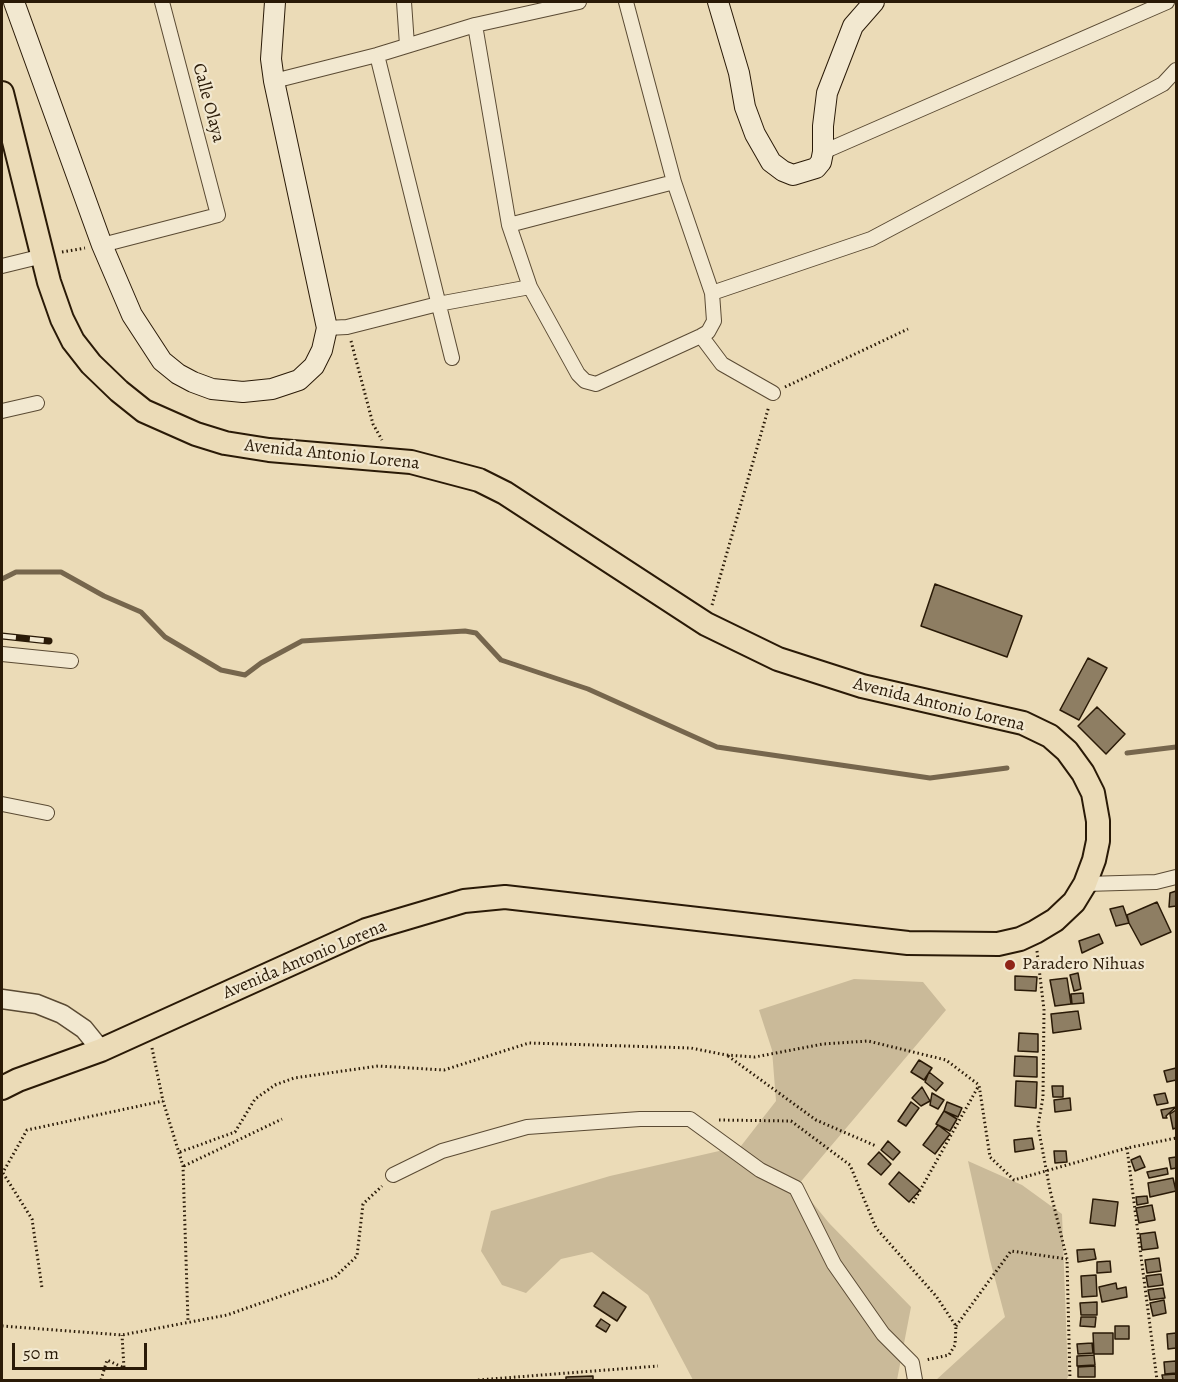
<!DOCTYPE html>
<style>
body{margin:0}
#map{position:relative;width:1178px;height:1382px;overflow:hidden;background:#ebdbb7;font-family:Alegreya,serif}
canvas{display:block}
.frame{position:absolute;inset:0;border:3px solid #2a1a07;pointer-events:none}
.scale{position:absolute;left:12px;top:1343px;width:135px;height:27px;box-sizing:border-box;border:3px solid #2a1a07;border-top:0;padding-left:8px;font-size:18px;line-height:21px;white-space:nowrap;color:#2a1a07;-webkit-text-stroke:4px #f2e8d0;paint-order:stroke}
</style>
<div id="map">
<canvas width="1178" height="1382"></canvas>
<div class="frame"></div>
<div class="scale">50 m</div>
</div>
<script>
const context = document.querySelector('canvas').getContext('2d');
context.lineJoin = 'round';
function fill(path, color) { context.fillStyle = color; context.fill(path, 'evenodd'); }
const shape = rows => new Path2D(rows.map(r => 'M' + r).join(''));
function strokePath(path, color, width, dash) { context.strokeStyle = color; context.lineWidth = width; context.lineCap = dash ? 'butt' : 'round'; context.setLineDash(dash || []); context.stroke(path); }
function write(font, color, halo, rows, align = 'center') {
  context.font = font + ' Alegreya,serif'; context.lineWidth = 4.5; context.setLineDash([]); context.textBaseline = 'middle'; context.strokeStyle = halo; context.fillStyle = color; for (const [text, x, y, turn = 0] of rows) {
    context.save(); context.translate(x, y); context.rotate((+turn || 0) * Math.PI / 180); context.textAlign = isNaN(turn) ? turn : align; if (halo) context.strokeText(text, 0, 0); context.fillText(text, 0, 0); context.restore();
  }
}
const green = shape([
 [854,979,923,982,946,1010,798,1185,829,1223,911,1307,897,1380,693,1380,648,1295,592,1252,561,1259,526,1293,502,1285,481,1251,491,1211,610,1176,741,1146,776,1101,772,1050,759,1010],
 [968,1161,1022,1185,1062,1214,1068,1377,1066,1380,936,1380,1005,1317,990,1260]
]);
const stream = shape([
 [2,579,16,572,61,572,104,596,141,612,165,637,221,670,245,675,261,663,302,641,465,631,476,633,501,660,588,689,717,747,930,778,1007,768],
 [1127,753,1176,747]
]);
const building = shape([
 [935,584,1022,616,1007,657,921,626,935,584],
 [1088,658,1107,668,1079,720,1060,710,1088,658],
 [1097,707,1125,734,1106,754,1078,726,1097,707],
 [1176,891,1176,906,1169,907,1170,893,1176,891],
 [1157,902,1171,932,1141,945,1129,923,1127,915,1157,902],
 [1123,906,1129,923,1116,926,1110,909,1123,906],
 [1099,934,1103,943,1082,953,1079,941,1099,934],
 [1078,973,1081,989,1074,991,1070,975,1078,973],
 [1015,976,1037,977,1036,991,1015,990,1015,976],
 [1067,978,1071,1004,1055,1006,1050,980,1067,978],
 [1083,993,1084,1003,1072,1004,1071,994,1083,993],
 [1078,1011,1081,1029,1053,1033,1051,1014,1078,1011],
 [1019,1033,1038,1034,1038,1052,1018,1051,1019,1033],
 [1015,1056,1037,1057,1037,1077,1014,1076,1015,1056],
 [919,1060,932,1068,924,1080,911,1072,919,1060],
 [1176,1068,1176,1080,1167,1082,1164,1071,1176,1068],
 [929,1072,943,1083,936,1091,925,1082,929,1072],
 [1016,1081,1037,1082,1036,1108,1015,1106,1016,1081],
 [1052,1086,1063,1086,1063,1097,1053,1097,1052,1086],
 [922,1087,930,1101,921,1106,912,1098,922,1087],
 [932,1093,944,1100,938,1109,930,1105,932,1093],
 [1165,1093,1168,1103,1157,1105,1154,1095,1165,1093],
 [1070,1098,1071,1110,1055,1112,1054,1100,1070,1098],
 [911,1102,919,1108,906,1126,898,1121,911,1102],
 [947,1102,962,1108,958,1117,944,1111,947,1102],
 [1176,1107,1166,1116,1167,1118,1163,1118,1161,1110,1176,1107],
 [1176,1110,1176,1128,1173,1129,1170,1114,1176,1110],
 [944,1111,957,1119,950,1131,936,1124,944,1111],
 [938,1125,950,1134,935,1154,923,1145,938,1125],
 [1032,1138,1034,1149,1015,1152,1014,1140,1032,1138],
 [888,1141,900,1152,893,1160,881,1150,888,1141],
 [1054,1151,1066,1151,1067,1162,1055,1163,1054,1151],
 [879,1152,891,1164,881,1175,868,1164,879,1152],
 [1140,1156,1145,1167,1135,1171,1131,1160,1140,1156],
 [1176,1157,1176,1168,1171,1169,1169,1158,1176,1157],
 [1167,1168,1168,1174,1149,1178,1147,1172,1167,1168],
 [899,1172,920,1190,909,1202,889,1184,899,1172],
 [1173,1178,1176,1191,1150,1197,1148,1183,1173,1178],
 [1147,1196,1148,1203,1137,1205,1136,1197,1147,1196],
 [1093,1199,1118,1202,1115,1226,1090,1223,1093,1199],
 [1152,1205,1155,1220,1139,1223,1136,1208,1152,1205],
 [1155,1232,1158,1248,1142,1250,1140,1234,1155,1232],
 [1094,1249,1096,1259,1078,1262,1077,1250,1094,1249],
 [1159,1258,1161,1271,1147,1273,1145,1260,1159,1258],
 [1110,1261,1111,1272,1097,1273,1097,1262,1110,1261],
 [1161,1274,1163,1285,1148,1287,1146,1276,1161,1274],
 [1096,1275,1097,1296,1082,1297,1081,1276,1096,1275],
 [1116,1283,1117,1289,1126,1287,1127,1297,1102,1302,1099,1287,1116,1283],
 [1163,1288,1165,1298,1150,1300,1148,1290,1163,1288],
 [603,1292,626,1307,617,1321,594,1306,603,1292],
 [1164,1300,1166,1313,1153,1316,1150,1303,1164,1300],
 [1097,1302,1097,1315,1081,1315,1080,1303,1097,1302],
 [1081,1317,1096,1317,1095,1327,1080,1326,1081,1317],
 [601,1319,610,1325,606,1332,596,1326,601,1319],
 [1115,1326,1129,1326,1129,1339,1115,1339,1115,1326],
 [1093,1333,1113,1333,1113,1354,1094,1354,1093,1333],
 [1176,1333,1176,1348,1168,1349,1167,1334,1176,1333],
 [1092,1343,1093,1353,1078,1354,1077,1344,1092,1343],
 [1094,1355,1095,1365,1077,1366,1077,1356,1094,1355],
 [1176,1361,1176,1373,1165,1374,1164,1362,1176,1361],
 [1095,1366,1095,1377,1078,1377,1078,1367,1095,1366],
 [1176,1374,1176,1380,1163,1380,1162,1375,1176,1374],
 [593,1376,593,1380,566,1380,566,1377,593,1376]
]);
const path = shape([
 [62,252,85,248],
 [351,341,373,424,382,440],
 [785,387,908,329],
 [712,605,769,406],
 [1037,951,1044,1010,1043,1097,1038,1126,1050,1190,1067,1259,1070,1380],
 [152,1048,163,1101,183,1166,188,1321],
 [728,1056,816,1120,876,1146],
 [719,1120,791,1121,850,1165,876,1228,936,1296,956,1326,955,1345,949,1355,926,1360],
 [1127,1148,1157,1380],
 [180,1152,235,1132,255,1099,275,1085,294,1078,378,1066,444,1070,529,1043,691,1048,726,1055,755,1057,823,1044,868,1041,946,1060,979,1085,990,1157,1014,1180,1127,1148,1176,1138],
 [184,1166,282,1119],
 [3,1173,32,1219,42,1288],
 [2,1174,27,1130,163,1101],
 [913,1203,978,1087],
 [2,1326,122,1335,227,1315,335,1277,357,1256,363,1204,382,1186],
 [956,1326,1011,1251,1067,1259],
 [101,1380,107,1360,124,1368,122,1335],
 [478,1380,658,1366]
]);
const minor = shape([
 [404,2,407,45],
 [475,25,509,225,530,287,578,374,585,381,596,384,701,336,708,332,714,321,712,293,674,182,626,2],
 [377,55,452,358],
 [274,81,377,55,475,25,579,2],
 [823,152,1167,2],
 [509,225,674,182],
 [102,245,218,215,162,2],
 [2,266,43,256],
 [712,293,871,239,1163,84,1176,70],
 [327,328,347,327,438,304,530,287],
 [701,336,722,364,773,393],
 [2,411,37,403],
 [2,654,71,661],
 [2,804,47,813],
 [1085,884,1156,882,1176,877],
 [393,1175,442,1151,527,1127,640,1119,690,1119,760,1170,796,1188,834,1264,883,1334,912,1363,915,1380]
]);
const tertiary = shape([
 [2,999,37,1004,62,1014,84,1029,101,1050]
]);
const secondary = shape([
 [14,2,102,245,132,315,162,361,178,374,193,382,212,389,243,392,272,389,299,380,314,366,322,350,327,328,274,81,271,59,275,2],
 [718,2,739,73,745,107,755,134,771,162,783,171,793,175,816,168,821,162,823,152,823,126,827,93,853,26,874,2]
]);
const trunk = shape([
 [2,93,49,282,62,319,73,341,91,364,119,391,144,411,196,434,225,443,269,450,411,462,479,480,505,493,706,624,778,659,862,686,1023,723,1050,736,1067,751,1083,773,1093,793,1098,821,1098,841,1094,860,1085,884,1074,902,1055,920,1035,932,1020,939,998,944,908,943,505,897,464,901,366,930,101,1050,18,1080,2,1088]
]);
const rail = shape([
 [2,636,49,641]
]);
const markers = [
 [1010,965,6,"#8f2418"]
];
const streetNames = [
 ["Calle Olaya",208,103,75],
 ["Avenida Antonio Lorena",332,455,6],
 ["Avenida Antonio Lorena",939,705,14],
 ["Avenida Antonio Lorena",305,960,-23]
];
const poiNames = [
 ["Paradero Nihuas",1022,965]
];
fill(green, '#caba99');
strokePath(stream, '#76664d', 5);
fill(building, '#8e7e63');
strokePath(building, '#2a1a07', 1.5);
strokePath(minor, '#5a4a33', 16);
strokePath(tertiary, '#5a4a33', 21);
strokePath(secondary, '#2a1a07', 22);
strokePath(trunk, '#2a1a07', 26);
strokePath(path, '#2a1a07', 3, [1.5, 3]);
strokePath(minor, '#f2e8d0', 14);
strokePath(tertiary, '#f2e8d0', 18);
strokePath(secondary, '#f2e8d0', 20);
strokePath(trunk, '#ebdbb7', 22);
strokePath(rail, '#2a1a07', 7);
strokePath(rail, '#f2e8d0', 4.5, [14]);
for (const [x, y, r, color] of markers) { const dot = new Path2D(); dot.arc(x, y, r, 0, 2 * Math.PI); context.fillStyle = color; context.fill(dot); strokePath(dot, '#f2e8d0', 2); }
write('18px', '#2a1a07', '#f2e8d0', streetNames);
write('18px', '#2a1a07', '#f2e8d0', poiNames, 'left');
</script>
